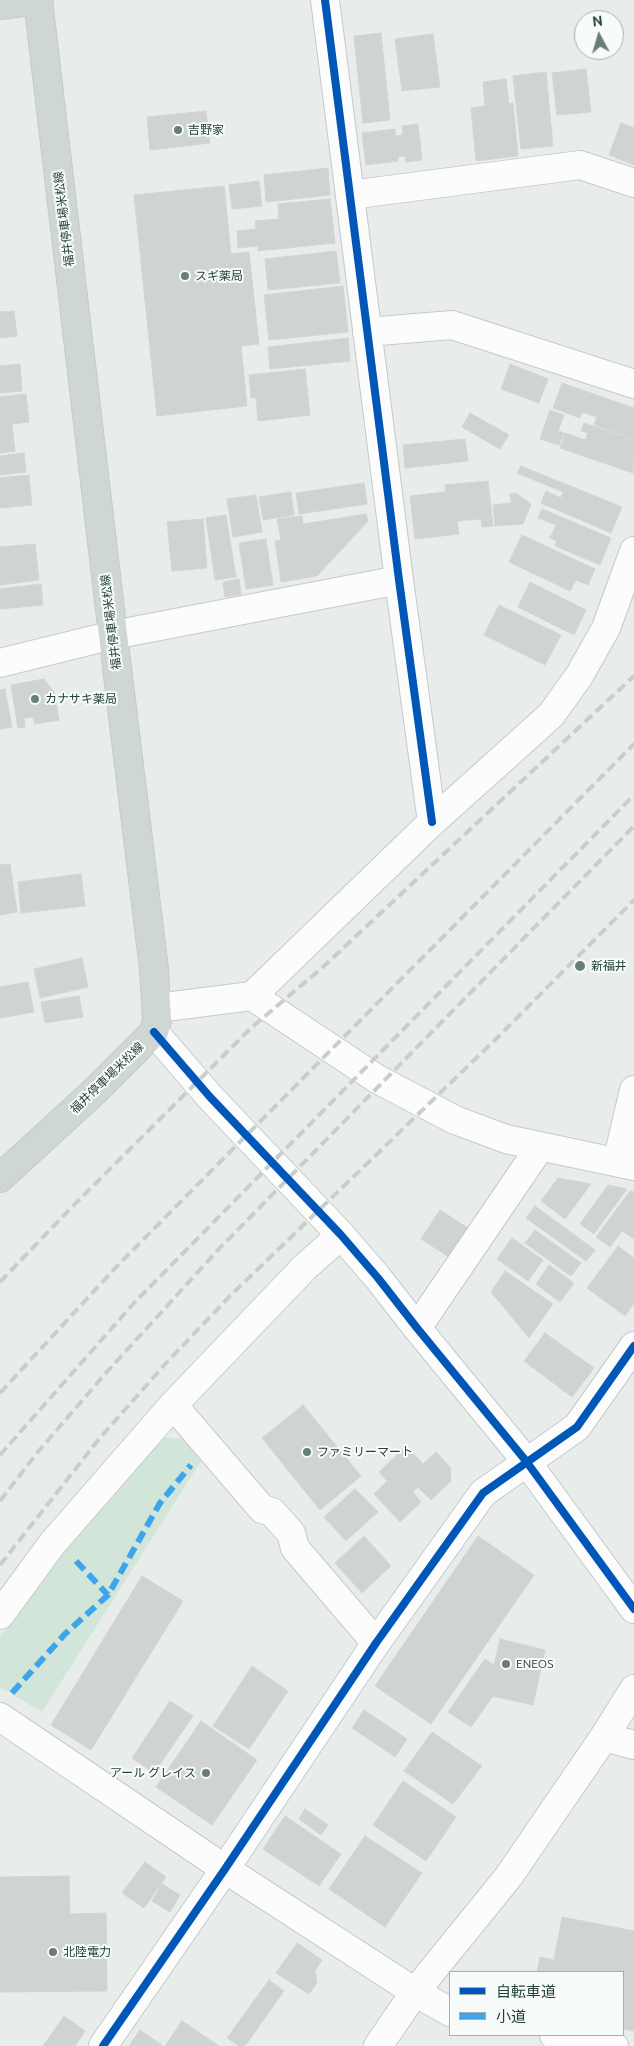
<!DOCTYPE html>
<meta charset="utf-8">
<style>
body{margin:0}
#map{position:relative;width:634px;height:2046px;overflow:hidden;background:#e8edeb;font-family:Ubuntu,"Noto Sans JP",sans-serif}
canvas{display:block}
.legend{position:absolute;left:449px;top:1971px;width:175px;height:65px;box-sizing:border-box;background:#f7fbf9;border:1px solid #a3b1ad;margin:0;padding:6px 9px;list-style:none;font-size:15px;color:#24423a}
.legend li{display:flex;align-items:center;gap:10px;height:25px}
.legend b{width:25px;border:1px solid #a3b1ad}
.north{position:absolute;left:574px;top:10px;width:50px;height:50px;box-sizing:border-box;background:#f7fbf9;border:1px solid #a3b1ad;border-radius:50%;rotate:354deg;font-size:14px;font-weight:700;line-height:20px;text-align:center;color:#24423a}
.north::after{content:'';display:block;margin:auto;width:18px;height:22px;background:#697e78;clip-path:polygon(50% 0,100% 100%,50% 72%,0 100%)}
</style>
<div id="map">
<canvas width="634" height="2046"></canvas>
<ul class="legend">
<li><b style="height:6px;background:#0057b8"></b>自転車道</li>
<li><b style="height:6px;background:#3ea4ec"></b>小道</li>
</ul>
<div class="north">N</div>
</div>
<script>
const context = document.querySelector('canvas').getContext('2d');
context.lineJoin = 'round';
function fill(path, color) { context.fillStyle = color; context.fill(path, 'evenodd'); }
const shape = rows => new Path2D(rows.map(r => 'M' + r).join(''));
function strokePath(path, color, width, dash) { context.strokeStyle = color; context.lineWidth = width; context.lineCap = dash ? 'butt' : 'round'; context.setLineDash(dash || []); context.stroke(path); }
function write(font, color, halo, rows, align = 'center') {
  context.font = font + ' Ubuntu,"Noto Sans JP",sans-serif'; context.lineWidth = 4; context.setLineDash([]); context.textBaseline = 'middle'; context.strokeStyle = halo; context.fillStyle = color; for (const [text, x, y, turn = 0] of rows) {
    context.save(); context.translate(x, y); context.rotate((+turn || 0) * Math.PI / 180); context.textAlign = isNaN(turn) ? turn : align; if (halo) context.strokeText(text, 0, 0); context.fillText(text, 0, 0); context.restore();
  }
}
const green = shape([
 [161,1437,185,1439,201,1461,42,1712,0,1687,0,1637,90,1517]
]);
const building = shape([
 [381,33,390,120,363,123,354,36,381,33],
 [433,34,440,87,402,91,395,39,433,34],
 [586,69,591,112,557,115,552,73,586,69],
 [546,72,553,146,521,149,513,76,546,72],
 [506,79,509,104,513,103,518,156,476,161,471,108,485,106,483,82,506,79],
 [206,111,210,143,150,150,147,117,206,111],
 [621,123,634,128,634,165,609,155,621,123],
 [418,124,422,160,406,162,405,156,398,157,398,161,366,165,362,133,395,129,395,136,403,135,402,126,418,124],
 [328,168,330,195,266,202,264,175,328,168],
 [259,181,262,206,232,209,229,185,259,181],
 [224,186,231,254,249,252,259,344,241,346,247,406,157,416,134,195,224,186],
 [330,199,335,243,258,251,258,246,238,248,237,231,256,229,255,221,279,219,278,204,330,199],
 [336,251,340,283,268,290,265,259,336,251],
 [343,286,348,332,269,340,264,295,343,286],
 [14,311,17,336,0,338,0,312,14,311],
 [348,338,350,361,270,369,268,347,348,338],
 [20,364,22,391,0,393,0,366,20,364],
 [510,364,548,379,539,403,501,389,510,364],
 [305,369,310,415,258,421,256,398,251,398,249,375,305,369],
 [562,383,634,408,634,439,594,425,597,417,582,412,580,418,553,408,562,383],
 [26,394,29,422,12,424,15,451,0,453,0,397,26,394],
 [550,410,564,415,558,431,564,433,559,445,540,439,550,410],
 [470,413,509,435,500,449,462,427,470,413],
 [584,423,634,440,633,473,560,448,565,433,585,440,588,433,581,431,584,423],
 [465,439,468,461,405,468,403,445,465,439],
 [24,453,26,472,0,475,0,456,24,453],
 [521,466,622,507,611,533,541,503,546,491,561,498,563,492,517,473,521,466],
 [29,475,32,505,0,508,0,478,29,475],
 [488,481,493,526,482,527,481,519,457,521,459,534,415,539,410,496,446,492,445,485,488,481],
 [364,483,367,504,299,514,296,493,364,483],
 [291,492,294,515,263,520,259,497,291,492],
 [516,493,531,504,523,524,495,526,493,505,511,503,510,494,516,493],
 [256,495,262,532,233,537,227,499,256,495],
 [542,509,611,538,600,565,555,546,557,541,550,538,556,525,538,518,542,509],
 [366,514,368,521,317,576,281,582,275,541,281,540,277,519,302,516,303,524,366,514],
 [226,515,236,577,215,580,206,518,226,515],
 [203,519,207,568,172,571,167,522,203,519],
 [522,535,595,569,588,585,576,580,570,591,509,562,522,535],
 [266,539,273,585,246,589,239,543,266,539],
 [35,544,39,580,0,585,0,547,35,544],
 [239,579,241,594,225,597,223,582,239,579],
 [530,582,586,610,574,635,518,607,530,582],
 [41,584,43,605,0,609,0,589,41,584],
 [499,605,561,635,545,665,484,635,499,605],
 [44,679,54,692,59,720,35,724,33,717,24,718,25,727,18,728,11,685,44,679],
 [5,689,12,727,0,729,0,690,5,689],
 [10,864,17,912,0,915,0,865,10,864],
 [81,874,85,906,21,913,18,882,81,874],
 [82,958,88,987,40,998,34,969,82,958],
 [28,982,34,1012,0,1018,0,987,28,982],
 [79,996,83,1017,45,1023,41,1002,79,996],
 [558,1178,591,1184,565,1219,541,1201,558,1178],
 [608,1185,627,1189,594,1234,580,1224,608,1185],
 [630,1191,634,1192,634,1239,622,1231,610,1247,596,1237,630,1191],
 [535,1206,595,1250,586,1261,526,1218,535,1206],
 [440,1210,471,1230,452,1259,421,1239,440,1210],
 [535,1230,581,1263,571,1276,525,1243,535,1230],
 [512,1238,543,1260,528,1281,497,1259,512,1238],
 [618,1246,634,1258,634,1303,625,1316,587,1288,618,1246],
 [549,1265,574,1283,560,1302,536,1284,549,1265],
 [505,1271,553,1304,529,1338,491,1292,505,1271],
 [545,1333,594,1368,572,1397,524,1361,545,1333],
 [303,1405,361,1476,320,1510,262,1438,303,1405],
 [406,1446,423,1464,436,1452,450,1467,451,1481,431,1500,418,1487,413,1492,421,1502,400,1522,374,1494,387,1481,379,1472,406,1446],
 [355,1489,378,1512,346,1541,324,1517,355,1489],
 [364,1536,391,1566,362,1593,335,1563,364,1536],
 [478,1536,534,1575,431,1724,375,1686,478,1536],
 [142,1576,183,1601,91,1750,51,1725,142,1576],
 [500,1639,545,1650,533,1705,493,1696,499,1668,494,1665,500,1639],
 [485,1659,499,1668,493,1696,471,1727,448,1712,485,1659],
 [252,1666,288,1691,249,1749,213,1726,252,1666],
 [170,1701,193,1716,154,1773,132,1758,170,1701],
 [364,1710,407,1739,395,1757,352,1728,364,1710],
 [201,1721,257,1760,212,1825,156,1787,201,1721],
 [432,1732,482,1766,453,1804,404,1771,432,1732],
 [403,1781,456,1817,426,1861,373,1825,403,1781],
 [305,1809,328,1825,321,1835,299,1819,305,1809],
 [285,1816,341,1854,319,1886,263,1849,285,1816],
 [365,1836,422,1873,385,1927,329,1889,365,1836],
 [145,1862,166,1877,144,1908,122,1893,145,1862],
 [69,1876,70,1914,106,1913,107,1991,0,1992,0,1877,69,1876],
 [162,1884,180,1895,170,1912,152,1901,162,1884],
 [562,1917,634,1931,634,2031,623,2029,623,1972,537,1972,540,1957,554,1960,562,1917],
 [297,1943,322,1960,315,1971,317,1983,309,1994,276,1973,297,1943],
 [269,1980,284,1991,245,2046,239,2046,227,2038,269,1980],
 [64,2016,85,2031,75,2046,43,2046,64,2016],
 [182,2021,219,2046,165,2046,182,2021],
 [140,2030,163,2046,129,2046,140,2030]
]);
const minor = shape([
 [325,0,399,580,432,822],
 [350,195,580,165,634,183],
 [367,332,452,325,634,384],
 [0,663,113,635,399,580],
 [252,996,377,1079,455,1120,506,1139,634,1166],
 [157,1008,252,996,432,822,551,715,579,676,606,628,634,551],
 [154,1032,210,1097,341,1235,378,1278,417,1328,526,1461,634,1609],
 [617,1162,634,1090],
 [417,1328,540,1147],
 [173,1405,262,1509,272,1512,291,1533,295,1548,376,1643],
 [0,1615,52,1544,173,1405,305,1267,341,1235],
 [0,1717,225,1869,415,1992,450,2012],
 [604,1737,634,1745],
 [554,2035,614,2046],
 [103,2046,225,1869,376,1643,483,1493,577,1427,634,1346],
 [378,2046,415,1992,509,1876,604,1737,634,1689]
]);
const major = shape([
 [0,5,39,0],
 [0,1178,96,1090,154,1032,157,1021,154,969,113,635,38,0]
]);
const rail = shape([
 [0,1282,70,1209,251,1028,323,967,634,676],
 [0,1393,119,1264,634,744],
 [0,1455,134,1303,634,795],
 [0,1501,37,1453,105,1374,218,1250,634,826],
 [0,1565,99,1439,167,1362,230,1296,497,1038,634,900]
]);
const quiet = shape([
 [76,1561,108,1595],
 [12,1693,65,1634,108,1595,160,1503,191,1465]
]);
const cycleway = shape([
 [325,0,399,580,432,822],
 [154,1032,210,1097,341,1235,378,1278,417,1328,526,1461,634,1609],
 [103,2046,225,1869,376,1643,483,1493,577,1427,634,1346]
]);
const markers = [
 [178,130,5,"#697e78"],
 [185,276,5,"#697e78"],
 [35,699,5,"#697e78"],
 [580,966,6,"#697e78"],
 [307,1452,5,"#697e78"],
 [506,1664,5,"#697e78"],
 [206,1773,5,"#697e78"],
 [53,1952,5,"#697e78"]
];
const poiNames = [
 ["吉野家",188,130],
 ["スギ薬局",195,276],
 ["カナサキ薬局",45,699],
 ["新福井",591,966],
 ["ファミリーマート",317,1452],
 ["ENEOS",516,1664],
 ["アール グレイス",196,1773,"right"],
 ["北陸電力",63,1952]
];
const streetNames = [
 ["福井停車場米松線",64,219,-97],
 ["福井停車場米松線",111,622,-97],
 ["福井停車場米松線",107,1078,-44]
];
fill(green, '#d1e6d8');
fill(building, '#cfd4d2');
strokePath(building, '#d1d6d4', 1);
strokePath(minor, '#c5cac8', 30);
strokePath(major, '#c3ccc9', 30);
strokePath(minor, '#fcfcfc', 28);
strokePath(major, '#cfd7d5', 28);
strokePath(rail, '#c9cdcc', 4, [10, 5]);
strokePath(quiet, '#3ea4ec', 6, [12, 6]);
strokePath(cycleway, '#0057b8', 8);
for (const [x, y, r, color] of markers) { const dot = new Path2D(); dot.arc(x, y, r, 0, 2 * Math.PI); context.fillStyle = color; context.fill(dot); strokePath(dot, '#f7fbf9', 2); }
write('12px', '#24423a', '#f7fbf9', poiNames, 'left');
write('12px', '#24423a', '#f7fbf9', streetNames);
</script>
